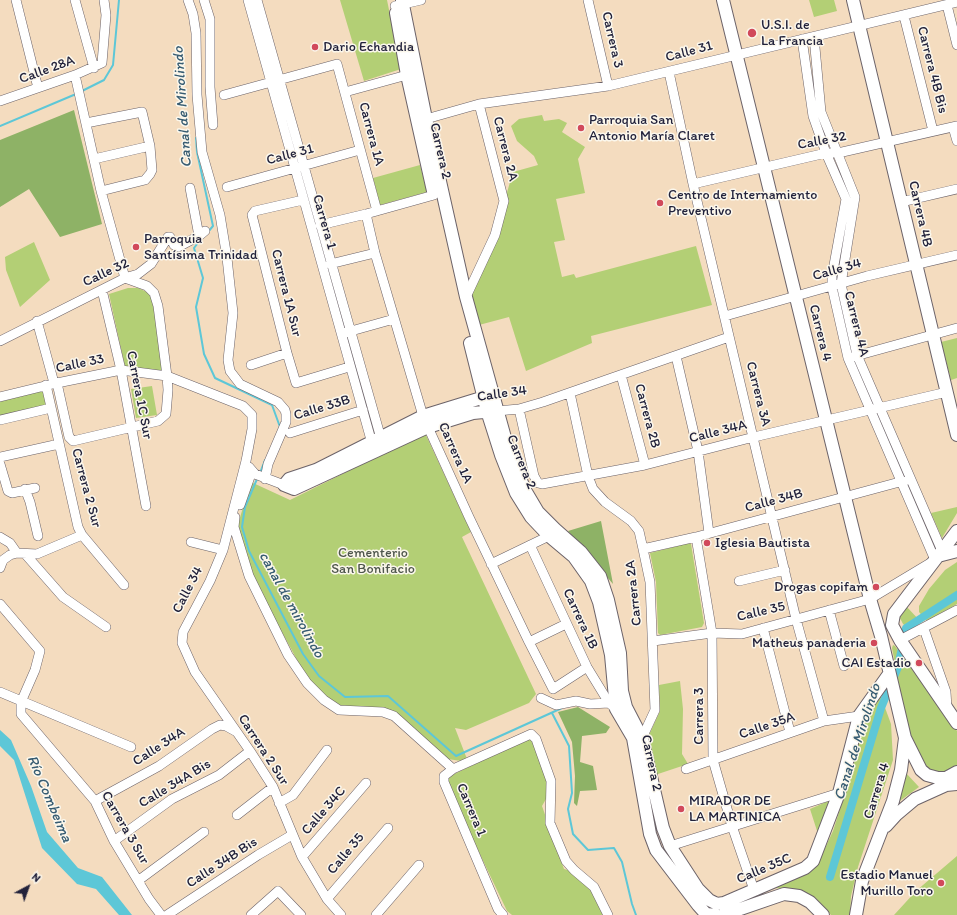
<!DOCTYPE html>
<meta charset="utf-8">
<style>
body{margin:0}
#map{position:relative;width:957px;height:915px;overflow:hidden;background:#f4dcbf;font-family:Itim,sans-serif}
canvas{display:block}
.north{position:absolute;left:8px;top:867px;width:40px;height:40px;-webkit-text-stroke:3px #fbf7ec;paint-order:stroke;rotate:41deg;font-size:11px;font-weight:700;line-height:16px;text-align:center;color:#22223b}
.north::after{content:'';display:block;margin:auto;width:14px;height:18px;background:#22223b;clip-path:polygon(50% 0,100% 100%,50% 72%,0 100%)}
</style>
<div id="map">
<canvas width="957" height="915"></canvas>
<div class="north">N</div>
</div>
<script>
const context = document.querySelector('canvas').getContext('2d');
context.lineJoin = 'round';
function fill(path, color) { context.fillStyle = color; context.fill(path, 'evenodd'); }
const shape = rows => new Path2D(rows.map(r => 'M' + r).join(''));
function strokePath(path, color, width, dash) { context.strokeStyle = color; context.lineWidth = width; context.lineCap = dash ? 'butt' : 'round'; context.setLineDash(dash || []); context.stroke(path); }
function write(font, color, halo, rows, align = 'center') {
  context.font = font + ' Itim,sans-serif'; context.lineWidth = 3; context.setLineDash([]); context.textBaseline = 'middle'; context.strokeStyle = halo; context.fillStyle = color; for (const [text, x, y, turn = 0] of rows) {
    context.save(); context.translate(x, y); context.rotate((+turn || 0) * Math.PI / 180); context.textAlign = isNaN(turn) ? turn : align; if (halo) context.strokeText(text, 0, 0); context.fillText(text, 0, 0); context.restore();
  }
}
const green = shape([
 [340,0,387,0,401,69,364,81],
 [809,0,834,0,837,11,814,17],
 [542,115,544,121,559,119,567,123,562,132,585,147,578,159,585,193,556,199,565,240,554,242,562,277,574,274,576,278,696,246,712,305,591,336,592,343,526,371,509,317,479,325,471,295,503,206,513,172,538,165,534,156,517,141,511,126,519,119],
 [420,165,427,192,380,205,373,178],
 [34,242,50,280,20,307,6,270,5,257],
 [128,288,138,288,149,293,154,300,164,373,125,367,109,294],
 [957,338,957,378,951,380,941,342],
 [46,385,51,408,0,420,0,397],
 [152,386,157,415,136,418,131,389],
 [425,433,471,532,462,537,536,694,529,703,466,730,455,728,467,759,461,761,448,759,398,714,382,708,339,706,309,682,251,575,237,527,251,482,290,500],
 [957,507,957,513,942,538,931,513],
 [689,543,691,544,704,623,702,627,660,635,658,633,656,582,650,553],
 [957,562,957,604,927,621,919,612,919,606,929,589,945,570],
 [906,606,921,622,914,623,908,628,903,624,898,614],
 [893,645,895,646,957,731,957,767,951,771,938,774,924,767,909,737,892,648],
 [680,681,683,709,682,754,688,764,655,775,648,737,660,711,659,685],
 [880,694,891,724,893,760,858,867,851,896,850,915,831,915,818,901,799,890,775,888,801,876,818,863,833,831,850,778,863,726,869,711],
 [529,738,535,742,547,782,546,799,542,806,564,869,571,871,592,889,605,915,512,915,507,911,446,783,446,778],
 [906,773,919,787,897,803],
 [833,799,818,834,810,809],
 [957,856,957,915,894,915,916,891]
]);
const forest = shape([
 [74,110,102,224,60,237,29,189,0,207,0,140],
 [601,521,613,584,568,531],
 [578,707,610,727,606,733,582,736,580,762,593,766,597,790,580,791,577,806,574,803,575,776,572,742,558,712]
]);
const water = shape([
 [0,730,11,740,31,786,47,832,78,868,102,877,132,915,119,915,96,889,77,884,42,848,14,760,0,746]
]);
const stream = shape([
 [82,91,104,80,113,65,119,0],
 [0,126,76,94],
 [196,138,197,152,213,226,208,232],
 [201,239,194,248,203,278,196,307,204,354,215,378,272,405,280,427],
 [260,473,265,460],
 [257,479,245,507,242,527,249,551,303,654,319,676,345,697,388,696,456,756,562,708],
 [552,713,569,746,572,793,568,809,573,834,588,850,614,848,622,862,632,904,636,915]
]);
const canal = shape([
 [830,877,881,708,898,667,906,628,957,595]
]);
const street = shape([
 [16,0,38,88],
 [75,0,94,68],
 [188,0,193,14,196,33,197,95,202,152,220,215,227,258,233,313,228,360,230,371,240,384,278,402,285,410,286,414,286,422,268,464,265,479],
 [204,0,210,19,210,87,213,125],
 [248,0,373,447],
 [257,0,382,442],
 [588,0,608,86],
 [947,5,957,45],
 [395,6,421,0],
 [904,16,933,131],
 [814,37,821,112,855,197,841,284,857,355,942,551],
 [669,72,693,184,796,619,824,721],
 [345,92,407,75],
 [224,95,337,64,377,211],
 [0,101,75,75,102,63,106,15,104,0],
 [426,119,479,104,608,86,957,2],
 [86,123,142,112,150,146,152,170,150,174,145,180,101,191],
 [953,127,957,141],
 [94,159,150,146],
 [693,184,826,153,838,153,957,126],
 [227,187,360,150],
 [190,188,199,236],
 [303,200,255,211,252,215,287,353,296,383,349,367],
 [901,202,957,189],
 [366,214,375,253,423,416,469,517,529,642,553,689,587,667],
 [320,225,366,214,434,195],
 [330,264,375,253],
 [102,290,121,370,146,506],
 [466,297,495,235,504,201,479,104],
 [725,316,867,276,957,255],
 [37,321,54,383],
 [344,333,394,319],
 [0,341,125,278,138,274,151,264,168,237,170,237,174,245,178,247,199,236,205,231],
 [676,356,698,451,709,533],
 [852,357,957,328],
 [251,365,287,353],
 [621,375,645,465],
 [57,383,69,437,73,441,158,421,166,414,168,390,167,376,158,306,154,293,147,286,125,278,101,191,75,75],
 [46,385,78,527,82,535,124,585],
 [570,393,588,476,593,489,605,502,631,521,639,531,643,549,650,582,655,710,642,738],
 [0,397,57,383,121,370,167,376,243,406,252,415,252,429,246,461,223,550,210,581,183,632,182,643,195,672,250,751,273,787,302,857,327,899,341,915],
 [519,409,534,476,538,483,542,484,645,465,754,437,947,392],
 [497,411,519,409,543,402,729,337],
 [0,420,51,408],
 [290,433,363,410],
 [0,457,59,444],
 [0,464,8,491,12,493,35,488],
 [249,467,255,474,284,485],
 [25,489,30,502,38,536],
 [240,505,252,471],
 [235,517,234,527,249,576,288,655,307,683,324,700,339,710,383,712,394,716,453,769,444,776,444,782,498,909,503,915],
 [0,537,10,543,17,553],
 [696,537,712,633,713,760,732,826,754,890],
 [191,542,223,550],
 [530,545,587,667,609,703,616,709],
 [643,549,696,537,907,480],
 [26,555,63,597,106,627],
 [491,564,549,536],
 [0,568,3,560,10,555,17,553,37,554,82,535],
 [739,581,785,570],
 [0,604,40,651,35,670,21,702,21,714,95,801,114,841,149,899,161,915],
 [829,610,844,666],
 [763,628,790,732],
 [924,629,946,692,947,708],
 [900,640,957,610],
 [653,641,712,633,742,634,870,599,935,560,848,358,832,287,832,276,846,199,826,153,813,116,802,39],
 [529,642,566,624],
 [0,692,131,747],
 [541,698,556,705,576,701,590,704,609,703],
 [453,769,531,734,536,739,551,781,550,823,566,861,574,870,594,887,608,915],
 [686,769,824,721,859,716],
 [95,801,159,766,212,729,220,725,226,726,235,731],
 [279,803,293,795,327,750],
 [237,815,273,787],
 [114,841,172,799,219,775,250,751],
 [670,846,839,793],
 [302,857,366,783],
 [139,880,204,832],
 [327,899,388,828],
 [167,915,258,855,292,835],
 [251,915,278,891,301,915],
 [376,915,419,865]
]);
const secondary = shape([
 [402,0,426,119,466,297,509,452,525,490,538,512,555,529,581,552,600,576,608,600,620,653,622,691,626,707,642,738,663,828,670,846,698,889,709,900,717,904,724,903,805,868,813,861,839,793,859,716,889,674],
 [723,0,870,599,881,636,905,738,901,770,893,801,862,881,856,915],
 [853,0,957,435],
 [396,13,407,75,433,191],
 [470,343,487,411,501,455,516,493,531,517,549,536,574,557,591,581,599,602,611,655,616,709,633,738,650,834,656,850,698,905,706,914,716,915],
 [491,395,423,416,316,470,289,479,284,485,294,489,428,427,473,413,494,411],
 [957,531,894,614,892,625,900,640,957,723],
 [938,556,957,551],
 [905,738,921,770,927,775,938,778,946,778,957,772],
 [886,826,896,815,915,799,946,785,957,784],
 [723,915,784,894,799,896,810,902,823,915]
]);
const markers = [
 [752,33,5,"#d1495b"],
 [315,47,4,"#d1495b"],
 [581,128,4,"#d1495b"],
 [660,203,4,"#d1495b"],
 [136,247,4,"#d1495b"],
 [707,543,4,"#d1495b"],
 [876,587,4,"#d1495b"],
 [874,643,4,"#d1495b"],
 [919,663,4,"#d1495b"],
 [681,809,4,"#d1495b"],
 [941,883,4,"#d1495b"]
];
const poiNames = [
 ["U.S.I. de",761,25],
 ["La Francia",761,41],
 ["Dario Echandia",323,47],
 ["Parroquia San",589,120],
 ["Antonio María Claret",589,136],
 ["Centro de Internamiento",668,195],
 ["Preventivo",668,211],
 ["Parroquia",144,239],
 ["Santísima Trinidad",144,255],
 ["Iglesia Bautista",715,543],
 ["Drogas copifam",868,587,"right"],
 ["Matheus panaderia",866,643,"right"],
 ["CAI Estadio",911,663,"right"],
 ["MIRADOR DE",689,801],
 ["LA MARTINICA",689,817],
 ["Estadio Manuel",933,875,"right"],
 ["Murillo Toro",933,891,"right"]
];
const streetNames = [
 ["Carrera 3",612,40,77],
 ["Calle 31",689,52,-15],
 ["Calle 28A",47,70,-20],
 ["Carrera 4B Bis",932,70,76],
 ["Carrera 1A",371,134,75],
 ["Calle 32",822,141,-11],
 ["Carrera 2A",505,149,76],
 ["Carrera 2",440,151,77],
 ["Calle 31",290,155,-15],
 ["Carrera 4B",920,214,77],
 ["Carrera 1",324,222,74],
 ["Calle 34",837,270,-16],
 ["Calle 32",106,273,-25],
 ["Carrera 1A Sur",286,293,76],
 ["Carrera 4A",856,324,76],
 ["Carrera 4",820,333,76],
 ["Calle 33",80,364,-12],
 ["Calle 34",502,394,-8],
 ["Carrera 3A",758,394,76],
 ["Carrera 1C Sur",139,395,79],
 ["Calle 33B",322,408,-17],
 ["Carrera 2B",647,416,75],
 ["Calle 34A",718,432,-14],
 ["Carrera 1A",455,453,66],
 ["Carrera 2",521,462,68],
 ["Carrera 2 Sur",86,488,75],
 ["Calle 34B",774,501,-15],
 ["Calle 34",188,590,-63],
 ["Carrera 2A",634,593,-96],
 ["Calle 35",761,612,-13],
 ["Carrera 1B",580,619,65],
 ["Carrera 3",699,716,-90],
 ["Calle 35A",767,726,-19],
 ["Calle 34A",159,747,-33],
 ["Carrera 2 Sur",263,750,57],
 ["Carrera 2",651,763,78],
 ["Calle 34A Bis",175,784,-31],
 ["Carrera 4",877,791,-73],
 ["Carrera 1",471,810,67],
 ["Calle 34C",324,811,-49],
 ["Carrera 3 Sur",125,828,60],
 ["Calle 35",346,854,-50],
 ["Calle 34B Bis",222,863,-33],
 ["Calle 35C",764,869,-23]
];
const parkNames = [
 ["Cementerio",373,553],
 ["San Bonifacio",373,569]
];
const waterNames = [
 ["Canal de Mirolindo",183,107,-94],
 ["canal de mirolindo",291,605,61],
 ["Canal de Mirolindo",858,742,-72],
 ["Río Combeima",49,799,67]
];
fill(green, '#b3cf75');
fill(forest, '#8eb266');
fill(water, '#5dc7d7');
strokePath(stream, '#5dc7d7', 2);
strokePath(canal, '#5dc7d7', 8);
strokePath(street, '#6c6369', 10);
strokePath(secondary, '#6c6369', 14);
strokePath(street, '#fff', 9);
strokePath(secondary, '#fff', 12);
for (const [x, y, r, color] of markers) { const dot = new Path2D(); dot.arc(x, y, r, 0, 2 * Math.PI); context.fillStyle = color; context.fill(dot); strokePath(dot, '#fbf7ec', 1.5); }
write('14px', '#22223b', '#fbf7ec', poiNames, 'left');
write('14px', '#22223b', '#fbf7ec', streetNames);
write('14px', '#4e564c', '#fbf7ec', parkNames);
write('italic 15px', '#375c72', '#fbf7ec', waterNames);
</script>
